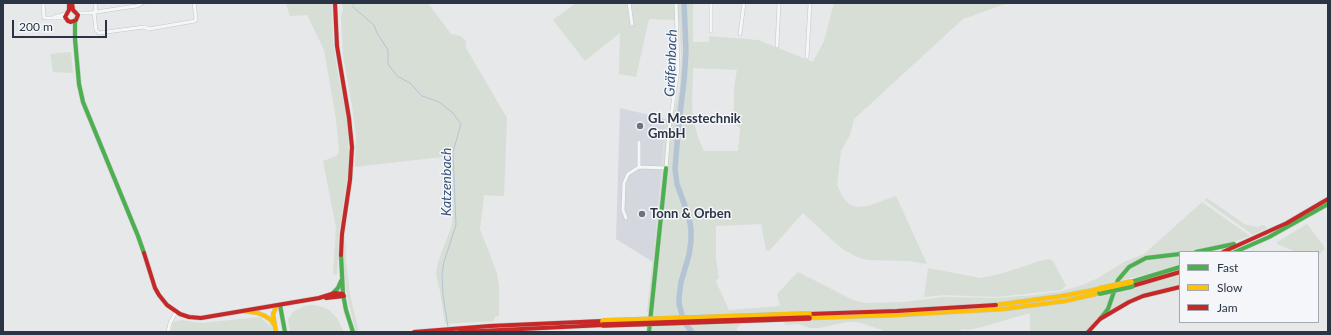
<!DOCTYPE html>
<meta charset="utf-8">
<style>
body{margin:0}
#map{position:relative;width:1331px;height:335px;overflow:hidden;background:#e6e8ea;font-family:Lato,sans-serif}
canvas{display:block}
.frame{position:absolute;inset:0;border:4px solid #2b3445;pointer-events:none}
.legend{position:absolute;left:1179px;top:251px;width:140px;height:72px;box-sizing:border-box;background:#f4f6f9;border:1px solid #a4a8b1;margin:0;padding:5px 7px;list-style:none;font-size:12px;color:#2b3445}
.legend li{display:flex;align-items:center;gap:8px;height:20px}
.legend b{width:20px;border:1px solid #a4a8b1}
.scale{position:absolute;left:12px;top:20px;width:95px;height:18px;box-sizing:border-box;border:2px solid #2b3445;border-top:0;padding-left:5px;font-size:12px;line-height:14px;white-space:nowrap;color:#2b3445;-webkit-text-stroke:3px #f4f6f9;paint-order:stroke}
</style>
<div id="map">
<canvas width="1331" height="335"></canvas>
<div class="frame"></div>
<ul class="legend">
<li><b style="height:5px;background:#4caf50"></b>Fast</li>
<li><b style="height:5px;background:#ffc107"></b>Slow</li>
<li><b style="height:5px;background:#c62828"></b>Jam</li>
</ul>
<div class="scale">200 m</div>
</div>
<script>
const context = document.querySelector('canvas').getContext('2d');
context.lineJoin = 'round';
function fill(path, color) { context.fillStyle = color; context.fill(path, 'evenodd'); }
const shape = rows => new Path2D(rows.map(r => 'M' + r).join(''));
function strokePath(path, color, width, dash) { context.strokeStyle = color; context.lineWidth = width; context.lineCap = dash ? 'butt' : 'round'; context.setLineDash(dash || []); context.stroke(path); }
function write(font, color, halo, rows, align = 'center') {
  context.font = font + ' Lato,sans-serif'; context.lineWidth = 3; context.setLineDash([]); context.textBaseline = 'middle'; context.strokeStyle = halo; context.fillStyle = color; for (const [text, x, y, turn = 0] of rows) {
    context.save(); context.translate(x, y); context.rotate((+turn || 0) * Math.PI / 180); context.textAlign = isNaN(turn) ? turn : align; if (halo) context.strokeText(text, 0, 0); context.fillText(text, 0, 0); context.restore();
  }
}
const built = shape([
 [620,108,666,119,653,262,616,239]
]);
const green = shape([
 [286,3,332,3,333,39,337,69,347,118,349,153,348,173,339,234,337,275,333,274,336,228,323,161,336,156,339,152,336,119,324,50,307,15,290,16],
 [342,3,428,3,451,34,461,36,466,41,466,48,507,118,504,196,484,195,480,229,497,273,499,286,499,316,495,317,494,321,445,324,440,291,436,274,438,262,452,225,453,213,450,156,355,167,356,138,353,112,343,55,341,16,343,10],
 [576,3,693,3,693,42,709,42,709,36,758,40,813,62,824,41,834,3,1008,3,963,19,854,119,850,135,841,151,837,185,842,196,849,204,856,207,868,206,896,196,927,264,908,261,869,260,859,258,844,250,831,239,803,213,769,251,766,250,761,224,716,226,716,259,719,278,716,280,717,284,729,310,780,306,777,294,798,272,853,300,865,303,904,302,944,297,997,298,1034,295,1062,291,1083,285,1098,278,1124,262,1144,254,1202,202,1250,236,1223,246,1195,251,1164,254,1124,269,1107,308,1086,332,1030,332,1030,313,982,327,969,330,961,329,960,332,883,332,882,330,858,322,847,322,819,328,809,328,799,324,785,325,784,322,741,324,737,328,737,332,652,332,653,315,647,312,659,202,666,119,672,120,680,86,681,53,679,20,649,19,636,77,619,74,620,33,585,61,553,20],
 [693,68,737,70,734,88,734,123,740,128,738,151,704,151,698,137,693,118,692,103],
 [71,52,73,73,53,72,51,58,50,54],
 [1207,198,1246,225,1257,227,1264,225,1267,228,1253,235,1204,200],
 [1307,224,1325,248,1318,256,1318,252,1296,252,1277,244,1277,242],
 [345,241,346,242,346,260,350,295,359,332,356,332,347,296,343,260],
 [1180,254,1180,264,1147,274,1118,281,1122,275,1144,260],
 [1049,259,1053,261,1066,286,1061,290,997,297,944,295,924,297,928,268,981,278,1004,273,1040,261],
 [1180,273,1180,285,1111,311,1109,309,1114,292],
 [313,305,323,307,329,310,337,318,344,332,290,332,288,319,293,312,304,306],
 [260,317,273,328,273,332,171,332,173,322,181,320,202,323]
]);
const stream = shape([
 [353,3,353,5],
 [353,7,374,25,377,33,388,50,388,64,397,76,410,83,422,96,439,102,453,113,461,124,453,152,456,225,444,262,442,273,443,295,448,327]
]);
const river = shape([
 [684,3,686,51,684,81,678,131,675,169,677,184,689,217,691,229,691,241,689,255,681,282,679,298,679,304,684,322,692,332]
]);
const street = shape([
 [43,3,44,18,66,18],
 [95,3,96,12],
 [629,3,632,24],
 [711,3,711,31],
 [94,12,96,30,99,33,144,27,149,29,195,21,196,18,194,3],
 [77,13,90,13,122,8,137,6,143,3],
 [54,17,65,14],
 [740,34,744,3],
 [777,46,779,3],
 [807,57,810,3],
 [639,167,639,142],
 [626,218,623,210,624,183,628,174,639,167,666,168,669,129,678,69,676,3],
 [168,332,170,323,176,312]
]);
const fast = shape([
 [75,21,75,39,79,84,83,102,138,236,144,253],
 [1196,252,1234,244],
 [1235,252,1269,237,1328,204],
 [341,255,343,294,346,310,353,332],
 [1131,282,1180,267],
 [333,293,338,288,341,281],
 [280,305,285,332],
 [1100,319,1108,309,1118,280,1129,267,1146,258,1180,254],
 [649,332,666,168]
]);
const slow = shape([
 [996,305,1062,296,1099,289],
 [245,311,258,313,265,316,271,320,275,326],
 [809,318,897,315,1003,309,1065,301,1100,293],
 [276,332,273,314,277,305]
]);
const jam = shape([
 [69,3,69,10,65,17,68,21,71,22,76,20,78,15,73,10,72,3],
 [335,3,337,46,349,118,352,147,350,180,342,234,341,255],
 [1223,252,1287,223,1328,199],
 [144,253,155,288,159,295,167,305,180,314,189,317,201,318,319,298,335,293,343,294],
 [1132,286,1180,272],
 [326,298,344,296],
 [809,314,897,311,996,305],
 [414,332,490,326,603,321],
 [460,332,603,325],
 [1088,332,1100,319,1129,302,1143,296,1180,287]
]);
const fastBridge = shape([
 [1100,293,1132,286]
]);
const slowBridge = shape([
 [1099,289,1131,282],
 [603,321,809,314]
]);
const jamBridge = shape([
 [603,325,809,318]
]);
const markers = [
 [640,126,4,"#6c737f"],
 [642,214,4,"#6c737f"]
];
const poiNames = [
 ["GL Messtechnik",648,119],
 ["GmbH",648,134],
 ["Tonn & Orben",650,214]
];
const waterNames = [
 ["Gräfenbach",671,63,-88],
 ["Katzenbach",446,182,-90]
];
fill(built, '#d4d7dd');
fill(green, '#d6ded6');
strokePath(stream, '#b4c4d5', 1);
strokePath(river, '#b4c4d5', 5.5);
strokePath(street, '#c4c6c8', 4);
strokePath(fast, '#c4c6c8', 5);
strokePath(slow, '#c4c6c8', 5);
strokePath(jam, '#c4c6c8', 5);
strokePath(street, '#f5f6f7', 3);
strokePath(fast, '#4caf50', 4);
strokePath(slow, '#ffc107', 4);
strokePath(jam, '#c62828', 4);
strokePath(fastBridge, '#b8bbbf', 6, []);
strokePath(slowBridge, '#b8bbbf', 6, []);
strokePath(jamBridge, '#b8bbbf', 6, []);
strokePath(fastBridge, '#4caf50', 5.5);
strokePath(slowBridge, '#ffc107', 5.5);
strokePath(jamBridge, '#c62828', 5.5);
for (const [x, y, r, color] of markers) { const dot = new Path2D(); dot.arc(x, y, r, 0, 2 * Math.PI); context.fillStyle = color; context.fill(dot); strokePath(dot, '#f4f6f9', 1.5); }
write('bold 13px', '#2b3445', '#f4f6f9', poiNames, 'left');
write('italic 14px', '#34527a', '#f4f6f9', waterNames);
</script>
